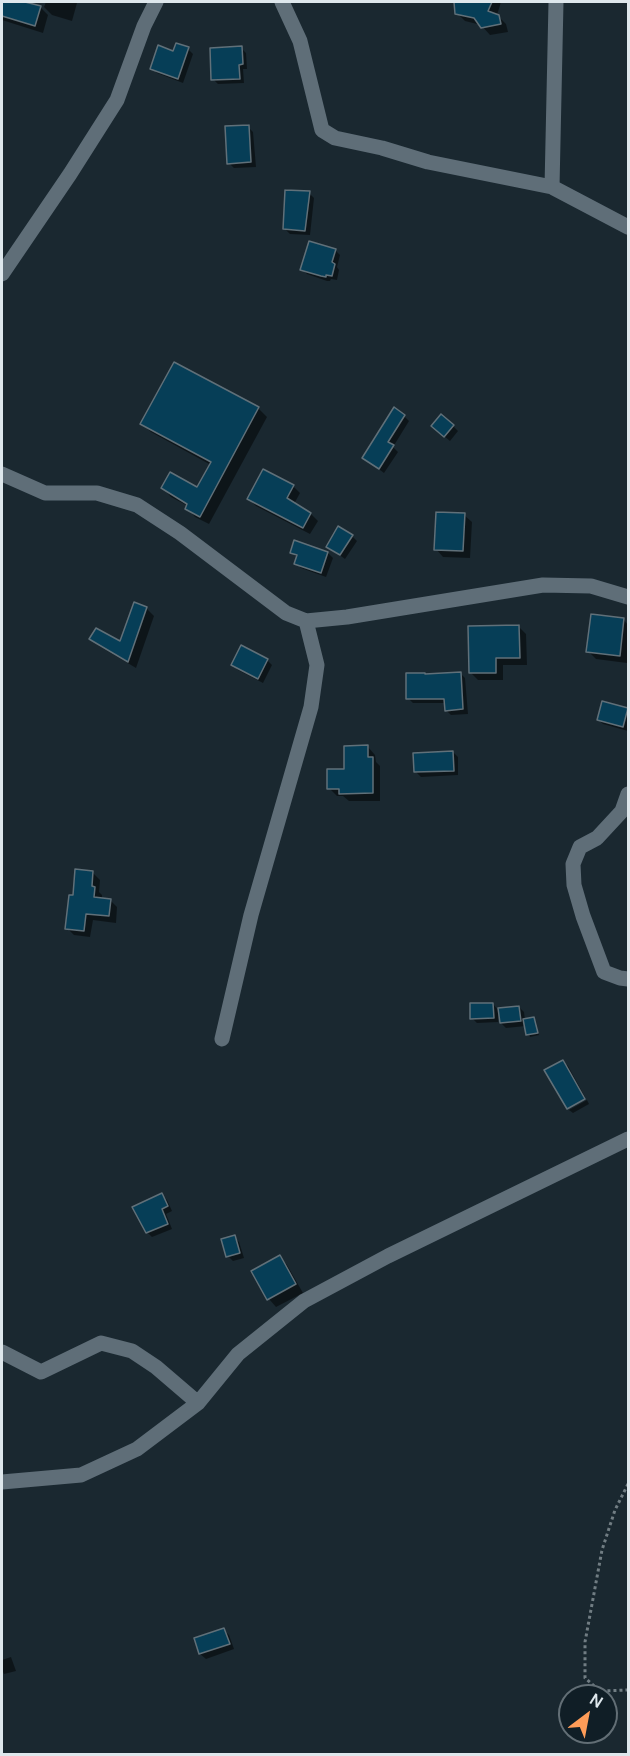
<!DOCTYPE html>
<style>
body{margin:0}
#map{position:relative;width:630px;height:1756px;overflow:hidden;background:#1a2830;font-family:Manrope,sans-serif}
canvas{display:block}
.frame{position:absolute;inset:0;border:3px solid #dee7ec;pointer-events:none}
.north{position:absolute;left:558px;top:1684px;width:60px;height:60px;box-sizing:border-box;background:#101e26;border:2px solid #626e75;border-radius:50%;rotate:32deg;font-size:16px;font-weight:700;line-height:24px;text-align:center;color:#dee7ec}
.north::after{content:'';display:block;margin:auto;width:21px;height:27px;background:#fe9c58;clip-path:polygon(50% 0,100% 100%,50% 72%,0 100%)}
</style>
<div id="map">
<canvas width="630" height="1756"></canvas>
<div class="frame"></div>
<div class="north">N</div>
</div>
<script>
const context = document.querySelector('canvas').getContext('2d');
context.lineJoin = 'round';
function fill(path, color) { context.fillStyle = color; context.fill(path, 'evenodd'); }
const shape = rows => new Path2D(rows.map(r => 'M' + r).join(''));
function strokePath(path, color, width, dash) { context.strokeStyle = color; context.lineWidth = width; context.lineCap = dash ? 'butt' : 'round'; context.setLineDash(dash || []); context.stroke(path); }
const shadow = shape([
 [2,2,20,2,40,7,48,15,43,33,2,20],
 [46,2,75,2,77,3,72,21,52,15,44,7],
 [456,2,501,2,497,15,506,24,508,32,490,35,481,25,465,21,457,13],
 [241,48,246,53,247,69,243,69,244,83,218,84,213,79],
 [188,49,193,54,183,83,157,73,152,68,174,52],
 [248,127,253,132,256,167,234,168,229,163],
 [309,193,314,198,310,235,290,234,285,229],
 [335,250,340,255,337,267,339,270,337,280,331,279,330,281,327,281,307,274,302,269],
 [174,364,258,408,267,417,209,524,195,517,187,508,188,506,171,497,163,488,198,490,211,465,151,432,142,424],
 [404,416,409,421,393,447,398,452,384,473,364,458],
 [453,426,458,431,450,441,438,431],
 [293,486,300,493,294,504,311,514,318,521,310,534,256,506,249,499],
 [464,515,472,522,470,558,443,557,436,549],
 [352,536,357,541,345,559,327,546],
 [295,542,328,553,333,558,326,577,301,568,296,563,297,557,292,552],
 [135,604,147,609,154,616,136,668,99,646,91,638,121,643],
 [624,620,628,625,627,663,596,659,588,651],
 [519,627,526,634,527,665,503,665,503,680,478,680,470,672],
 [267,660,272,665,263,683,238,670,233,665],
 [460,673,465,678,468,714,451,715,446,710,445,703,413,703,408,698,424,674],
 [603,703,628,710,628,731,603,724,598,719],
 [368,747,375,755,376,762,380,766,380,801,349,801,343,796,337,796,329,788],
 [453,752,458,757,458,775,421,777,416,772],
 [93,873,100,880,99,892,102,895,102,899,110,900,117,907,116,923,93,920,90,937,74,935,67,928,74,897],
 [493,1004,498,1010,519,1007,524,1012,525,1021,534,1019,536,1021,539,1035,530,1037,526,1026,506,1028,501,1023,500,1013,498,1013,498,1022,477,1023,472,1018],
 [563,1062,568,1066,585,1097,567,1107],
 [587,1100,589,1104,573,1113,569,1110],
 [162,1195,167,1200,172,1211,166,1214,172,1229,152,1237,147,1232],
 [234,1237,239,1242,244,1258,233,1261,228,1256],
 [280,1257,287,1265,303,1293,276,1307,269,1299,253,1272],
 [224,1630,229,1635,234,1649,206,1659,200,1654,196,1639],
 [11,1657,16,1671,4,1674,2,1670,2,1660]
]);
const building = shape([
 [2,2,25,2,41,6,35,26,2,16,2,2],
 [454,2,492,2,488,11,499,15,501,24,481,28,474,18,455,14,454,2],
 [176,43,189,47,178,79,150,69,158,45,173,51,176,43],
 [242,46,243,64,239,65,240,79,211,80,210,48,242,46],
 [249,125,251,162,227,164,225,126,249,125],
 [285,190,310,191,305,231,283,229,285,190],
 [309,241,336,249,332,262,335,264,332,276,326,275,326,277,321,276,300,270,309,241],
 [174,362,259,407,200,517,185,509,187,504,161,488,170,472,197,487,211,462,140,424,174,362],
 [394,407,405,415,388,442,394,445,379,469,362,458,394,407],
 [441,414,454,425,444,437,431,426,441,414],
 [263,469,294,485,287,498,311,513,303,528,247,499,263,469],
 [436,512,465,513,463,551,434,550,436,512],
 [338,526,353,535,340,555,326,547,338,526],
 [294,540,328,552,321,573,294,564,297,555,290,553,294,540],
 [134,602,147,607,128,662,89,639,96,628,120,641,134,602],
 [591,614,624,618,620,656,586,652,591,614],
 [519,625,520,658,496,658,496,673,469,673,468,626,519,625],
 [241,645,268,659,258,679,231,665,241,645],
 [461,672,463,709,445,711,444,699,406,699,406,673,425,673,425,674,461,672],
 [602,701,628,708,623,727,597,720,602,701],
 [368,745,368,757,373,757,373,793,339,794,339,789,327,789,327,769,344,769,344,746,368,745],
 [453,751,454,771,414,772,413,753,453,751],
 [75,869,93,871,92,886,95,887,94,897,111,899,109,916,86,914,84,931,65,929,69,895,73,895,75,869],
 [470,1003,493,1003,494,1018,470,1019,470,1003],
 [519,1006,521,1021,500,1023,498,1008,519,1006],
 [534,1017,538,1033,526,1035,523,1019,534,1017],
 [563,1060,585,1099,567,1109,544,1070,563,1060],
 [162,1193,168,1206,162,1209,168,1224,146,1233,132,1207,162,1193],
 [235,1235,240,1253,226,1257,221,1239,235,1235],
 [280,1255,296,1284,267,1300,251,1271,280,1255],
 [224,1628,230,1644,199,1654,194,1638,224,1628]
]);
const path = shape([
 [628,1484,615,1510,602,1550,585,1642,585,1678,600,1691,628,1690]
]);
const minor = shape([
 [282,2,300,41,322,130,335,138,382,148,428,162,552,187,628,227],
 [552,187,556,2],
 [2,274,70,174,117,100,144,26,156,2],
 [2,474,45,493,97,493,137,505,180,533,286,613,306,621,347,617,543,585,591,586,628,597],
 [628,794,622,811,597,838,580,847,573,864,574,885,583,916,604,972,620,978,628,979],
 [222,1039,251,915,311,707,317,665,306,621],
 [2,1352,41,1372,101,1343,132,1351,156,1367,198,1403],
 [2,1482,81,1475,137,1449,198,1403,238,1354,304,1301,388,1256,628,1139]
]);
fill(shadow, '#0007');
fill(building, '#063e57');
strokePath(building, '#607079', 1.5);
strokePath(path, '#717d83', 3, [3, 3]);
strokePath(minor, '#5f6e78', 15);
</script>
